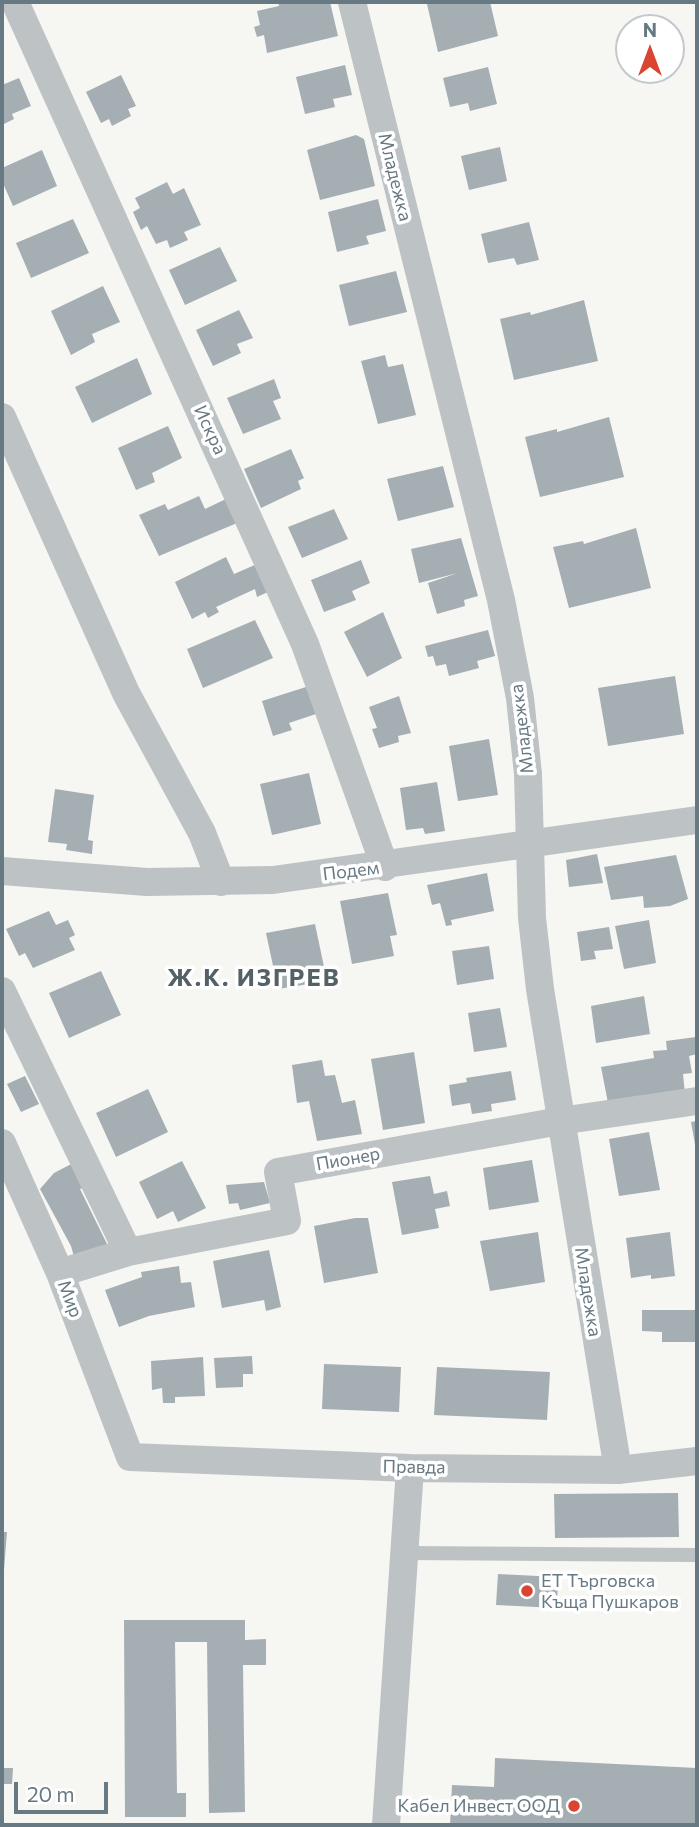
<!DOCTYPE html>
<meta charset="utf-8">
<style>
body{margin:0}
#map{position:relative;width:699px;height:1827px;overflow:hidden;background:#f6f6f3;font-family:Commissioner,sans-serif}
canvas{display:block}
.frame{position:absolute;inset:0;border:4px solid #677982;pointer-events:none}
.north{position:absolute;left:615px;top:14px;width:70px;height:70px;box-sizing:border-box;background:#fff;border:2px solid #c2c9cd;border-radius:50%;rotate:0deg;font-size:19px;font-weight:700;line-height:28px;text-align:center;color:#677982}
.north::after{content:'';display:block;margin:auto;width:24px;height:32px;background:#d84531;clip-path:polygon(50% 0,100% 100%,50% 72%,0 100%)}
.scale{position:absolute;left:14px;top:1782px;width:94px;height:32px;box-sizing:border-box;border:4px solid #677982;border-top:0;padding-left:9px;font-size:21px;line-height:24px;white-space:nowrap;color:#677982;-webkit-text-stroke:5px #fff;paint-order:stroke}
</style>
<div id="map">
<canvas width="699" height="1827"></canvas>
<div class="frame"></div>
<div class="north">N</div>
<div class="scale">20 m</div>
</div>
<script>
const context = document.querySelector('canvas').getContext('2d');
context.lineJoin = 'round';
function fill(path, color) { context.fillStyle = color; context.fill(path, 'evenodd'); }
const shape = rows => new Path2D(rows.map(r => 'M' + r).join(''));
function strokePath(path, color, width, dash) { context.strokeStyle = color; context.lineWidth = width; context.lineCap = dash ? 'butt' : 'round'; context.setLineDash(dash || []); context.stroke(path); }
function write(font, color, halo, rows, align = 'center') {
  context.font = font + ' Commissioner,sans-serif'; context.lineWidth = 7; context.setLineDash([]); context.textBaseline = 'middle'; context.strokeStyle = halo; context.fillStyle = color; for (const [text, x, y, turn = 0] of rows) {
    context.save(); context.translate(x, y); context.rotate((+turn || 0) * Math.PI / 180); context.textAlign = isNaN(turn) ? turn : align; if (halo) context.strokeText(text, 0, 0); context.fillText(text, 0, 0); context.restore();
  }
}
const building = shape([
 [278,2,330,2,338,36,267,53,264,35,257,37,254,27,260,25,257,11,279,6],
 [438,2,490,2,498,36,438,52,427,4],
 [345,65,352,95,333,99,335,107,305,114,296,77],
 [488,67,497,104,470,111,468,103,450,107,443,78],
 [121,75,136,106,128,109,131,116,112,126,109,119,101,123,86,92],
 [19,78,31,106,12,114,14,119,2,125,2,85],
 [356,135,364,139,375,186,320,200,307,150],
 [500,147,507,181,469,190,461,156],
 [42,150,57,186,13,206,2,181,2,168],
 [167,182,173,194,184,188,201,225,184,232,188,240,170,248,167,240,156,244,147,226,141,230,133,212,140,208,135,198],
 [378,199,386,231,366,236,369,244,337,252,328,212],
 [73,219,89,253,31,278,16,243],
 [529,222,539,260,517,265,514,258,488,263,481,234],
 [220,247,237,281,185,305,169,270],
 [396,271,407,312,349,326,339,285],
 [103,286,120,322,92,334,95,342,71,355,51,311],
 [584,300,598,361,514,380,500,319,530,312,531,315],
 [239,310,253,338,237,344,241,353,213,366,196,330],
 [385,355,388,367,403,364,416,415,378,424,361,361],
 [137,358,152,394,92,423,75,387],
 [274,379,281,398,273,401,281,419,243,434,227,398],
 [609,417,624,477,540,497,525,437,557,429,557,432],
 [168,426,182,458,152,473,155,482,136,490,118,448],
 [291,449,304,478,298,481,301,489,261,508,244,469],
 [443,466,454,507,398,521,387,479],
 [199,496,205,509,226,499,237,523,159,556,139,515,165,504,168,510],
 [334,509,348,539,302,558,288,527],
 [636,528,651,588,569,608,553,547,583,541,584,544],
 [461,538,478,596,464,600,465,606,437,614,428,583,458,573,419,583,411,549],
 [226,557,234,574,257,564,270,591,257,597,255,589,216,607,219,612,208,618,205,612,192,619,175,582],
 [361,560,370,583,352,591,356,600,324,612,311,580],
 [383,612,402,658,367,677,344,632],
 [255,620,273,658,203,688,187,649],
 [488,630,495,656,477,661,479,668,449,676,446,664,436,666,433,656,428,657,425,646],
 [675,676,684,734,608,746,598,688],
 [306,687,316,714,289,723,292,730,273,736,262,701],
 [399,696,411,733,398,736,399,742,379,748,372,729,377,728,369,707],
 [489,739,498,795,458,801,449,746],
 [309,773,321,824,272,835,260,784],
 [437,782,445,831,425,834,423,828,406,830,400,788],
 [55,789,94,795,88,840,93,841,92,854,66,850,67,844,48,842],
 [597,854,603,883,569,887,566,860],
 [676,855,688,899,670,906,644,908,643,896,611,900,604,867],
 [487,873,494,911,451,920,452,925,446,926,440,903,432,905,427,885],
 [388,893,397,935,390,936,394,956,352,964,340,901],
 [49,911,56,925,68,920,75,935,69,938,75,950,33,968,25,953,19,956,6,929],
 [649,920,656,963,624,969,615,926],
 [315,924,327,981,278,989,266,933],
 [609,927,613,949,594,951,596,959,581,961,577,932],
 [489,946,494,979,457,985,452,951],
 [101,971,121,1015,69,1038,49,993],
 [644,996,650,1034,596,1043,591,1006],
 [500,1008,507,1047,474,1052,468,1013],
 [696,1037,697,1054,689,1056,692,1073,683,1074,685,1094,608,1103,601,1067,654,1058,653,1051,667,1050,666,1041],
 [414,1052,425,1123,383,1130,371,1059],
 [322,1060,325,1076,335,1075,342,1103,355,1100,362,1134,317,1141,309,1101,297,1103,292,1065],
 [511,1071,516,1100,491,1104,492,1111,472,1114,470,1103,452,1106,449,1085,467,1082,466,1078],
 [25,1076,39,1104,21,1112,7,1084],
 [148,1089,168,1132,116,1157,96,1113],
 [697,1121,697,1150,696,1150,691,1122],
 [649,1132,660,1190,619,1196,609,1139],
 [532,1160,539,1202,489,1210,483,1168],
 [182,1161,206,1208,178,1222,173,1211,157,1219,139,1182],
 [75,1162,87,1186,80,1189,108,1246,75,1260,71,1246,40,1189,54,1173],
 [430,1176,434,1194,447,1191,450,1206,435,1209,439,1228,402,1235,392,1182],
 [264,1182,270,1203,240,1210,238,1203,229,1204,226,1185],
 [355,1218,368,1218,378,1273,324,1283,314,1226],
 [538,1232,545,1282,490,1291,480,1241],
 [670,1232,675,1276,651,1279,651,1275,631,1278,626,1238],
 [269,1250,281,1307,266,1311,264,1300,222,1308,213,1261],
 [179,1266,181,1283,191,1282,195,1307,149,1316,119,1327,105,1290,142,1277,141,1272],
 [642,1310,697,1310,697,1342,662,1342,662,1332,642,1331],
 [252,1356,253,1374,243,1374,243,1387,216,1388,214,1358],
 [203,1357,205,1396,175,1397,175,1403,163,1403,162,1388,152,1390,151,1361],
 [324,1364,401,1367,399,1412,322,1409],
 [437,1367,550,1372,547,1420,434,1415],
 [678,1493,679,1537,555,1538,554,1494],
 [2,1532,7,1532,4,1570,2,1569],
 [498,1574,558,1577,557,1608,496,1605],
 [124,1620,245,1620,245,1640,266,1639,266,1665,243,1665,245,1812,209,1813,207,1642,175,1642,177,1793,186,1793,186,1817,125,1817],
 [495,1758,697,1768,697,1825,450,1825,452,1785,494,1787],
 [2,1768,13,1768,12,1784,2,1784]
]);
const lane = shape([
 [404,1553,697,1555]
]);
const street = shape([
 [15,2,305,644,385,867],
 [352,2,501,600,520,698,528,774,532,918,540,989,618,1470],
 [2,417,126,693,202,833,221,882],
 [2,871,147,882,273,880,697,820],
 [2,991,128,1252],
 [2,1143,60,1273,130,1457,410,1468,618,1470,697,1461],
 [60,1273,128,1252,287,1221,278,1172,560,1121,697,1101],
 [386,1825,410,1468]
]);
const markers = [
 [527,1591,7,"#d84531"],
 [574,1806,7,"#d84531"]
];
const streetNames = [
 ["Младежка",395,177,76],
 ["Искра",210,430,65],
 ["Младежка",522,729,-97],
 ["Подем",351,871,-7],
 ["Пионер",348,1159,-10],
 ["Младежка",588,1292,81],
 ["Мир",70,1299,69],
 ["Правда",414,1467,1]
];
const poiNames = [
 ["ЕТ Търговска",541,1581],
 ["Къща Пушкаров",541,1602],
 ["Кабел Инвест ООД",560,1806,"right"]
];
const districtNames = [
 ["Ж.К. ИЗГРЕВ",254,978]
];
fill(building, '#a5aeb2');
strokePath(lane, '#bdc2c5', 14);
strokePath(street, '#bdc2c5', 28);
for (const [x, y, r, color] of markers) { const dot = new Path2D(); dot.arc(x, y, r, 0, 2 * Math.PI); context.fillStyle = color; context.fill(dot); strokePath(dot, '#fff', 2.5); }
write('18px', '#677982', '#fff', streetNames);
write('18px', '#677982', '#fff', poiNames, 'left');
context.letterSpacing = '2px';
write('bold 24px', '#546268', '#fff', districtNames);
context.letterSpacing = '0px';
</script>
